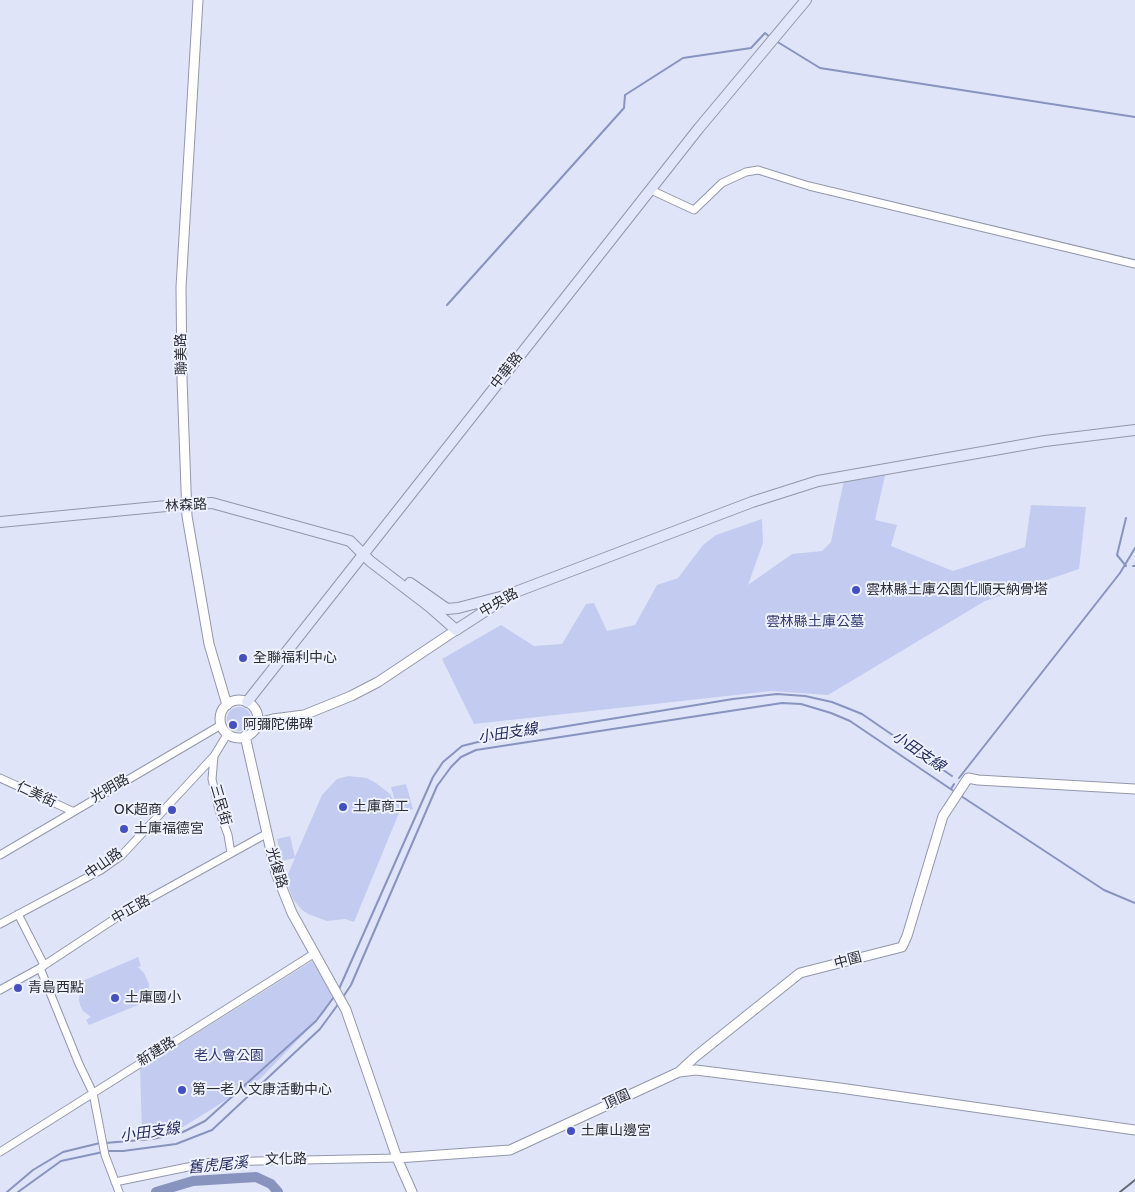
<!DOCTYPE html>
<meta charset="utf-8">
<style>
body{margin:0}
canvas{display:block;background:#dfe4f8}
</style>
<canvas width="1135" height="1192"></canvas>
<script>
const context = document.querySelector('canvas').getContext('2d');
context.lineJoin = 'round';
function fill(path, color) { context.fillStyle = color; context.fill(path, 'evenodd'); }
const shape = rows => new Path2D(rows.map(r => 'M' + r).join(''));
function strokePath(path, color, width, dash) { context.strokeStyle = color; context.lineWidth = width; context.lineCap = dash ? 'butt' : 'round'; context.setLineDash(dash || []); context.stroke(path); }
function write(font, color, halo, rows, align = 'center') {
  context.font = font + ' "DejaVu Sans","Noto Sans TC",sans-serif'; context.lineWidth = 4; context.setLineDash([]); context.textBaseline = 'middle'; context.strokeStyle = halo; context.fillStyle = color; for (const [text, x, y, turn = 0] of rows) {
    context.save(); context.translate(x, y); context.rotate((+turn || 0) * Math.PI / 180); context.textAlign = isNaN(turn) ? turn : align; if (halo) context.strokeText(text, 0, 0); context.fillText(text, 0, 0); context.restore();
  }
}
const green = shape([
 [886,471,875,520,897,525,891,546,953,571,1025,547,1031,505,1086,507,1079,569,985,601,828,695,772,691,474,724,442,659,501,625,534,646,562,644,586,604,594,603,607,631,635,625,657,585,678,578,703,545,716,535,762,519,763,543,748,585,792,554,822,551,831,542,844,480],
 '227 719a12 12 0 1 1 24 0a12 12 0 1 1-24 0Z',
 [348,776,367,778,376,783,390,794,394,801,396,811,398,812,391,787,406,784,413,809,399,813,354,922,345,919,327,921,308,914,302,910,293,899,286,881,288,874,295,858,282,861,277,839,290,836,295,857,322,795,337,779],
 [138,957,141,966,138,967,144,973,149,984,148,993,152,992,155,998,89,1025,86,1020,91,1017,83,1011,80,1005,79,1000,80,992,75,994,71,986],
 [312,961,334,997,324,1013,260,1079,183,1127,142,1134,140,1069]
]);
const stream = shape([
 [776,41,820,68,1135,117],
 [447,305,624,108,625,95,683,58,751,48,765,33,770,37],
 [1126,518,1117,555,1126,566],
 [1133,566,1135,566],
 [959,778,1120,573,1135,548],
 [951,789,954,784],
 [961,796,1104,890,1135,903],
 [339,989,433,777,443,762,462,746,494,738,733,699,777,694,805,696,832,702,862,714,952,776],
 [343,997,351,985,437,786,451,767,461,757,476,750,782,703,801,704,831,713,850,721,955,792],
 [105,1143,153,1139,183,1132,205,1121,316,1021,334,997],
 [108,1151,123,1151,176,1144,212,1130,320,1029,339,1003],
 [7,1192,33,1170,63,1152,100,1143],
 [18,1192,61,1161,103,1152]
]);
const river = shape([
 [156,1192,193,1181,256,1177,271,1184,278,1192]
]);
const minor = shape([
 [651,190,694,210,722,183,746,172,758,170,809,186,1135,264],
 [214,756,212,779,219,810,228,835,231,853],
 [0,778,72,811],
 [0,855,221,725],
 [18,914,44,965],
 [0,924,101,870,122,855,214,756,228,733],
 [40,968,79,1064,93,1093,105,1155,119,1192],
 [0,990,40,968,125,912,266,834],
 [0,1152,315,953],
 [115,1182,212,1162,397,1158]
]);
const tertiary = shape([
 [198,0,181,287,182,379,187,516,209,644,227,705],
 '220 719a19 19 0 1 1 38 0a19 19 0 1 1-38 0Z',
 [257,723,273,719,304,715,351,696,378,682,456,630],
 [245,736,276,873,292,913,346,1010,397,1158,412,1192],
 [679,1072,695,1057,800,973,902,947,907,936,943,816,968,778,978,780,1135,789],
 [397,1158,510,1150,679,1072,696,1070,840,1088,1135,1130]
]);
const secondary = shape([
 [0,522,187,504,212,503,350,541,370,561,430,607,456,630,513,593,752,502,818,481,1045,441,1135,430],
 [410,583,447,609,458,608,504,596],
 [247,702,699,128,806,0]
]);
const rail = shape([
 [1120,1192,1135,1180]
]);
const markers = [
 [856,590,5,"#454fc4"],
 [243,658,5,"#454fc4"],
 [233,725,5,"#454fc4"],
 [343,807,5,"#454fc4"],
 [172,810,5,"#454fc4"],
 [124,829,5,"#454fc4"],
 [18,988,5,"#454fc4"],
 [115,998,5,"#454fc4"],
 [182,1090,5,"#454fc4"],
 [571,1131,5,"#454fc4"]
];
const streetNames = [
 ["聯美路",182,354,-91],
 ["中華路",507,371,-52],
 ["林森路",186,506,-3],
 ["中央路",499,603,-30],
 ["光明路",110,789,-30],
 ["仁美街",36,795,25],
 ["三民街",220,805,74],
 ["中山路",104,864,-35],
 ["光復路",276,868,73],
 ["中正路",131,910,-30],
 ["中圍",848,961,-15],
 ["新建路",157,1052,-32],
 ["頂圍",617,1100,-24],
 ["文化路",286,1160,-1]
];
const poiNames = [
 ["雲林縣土庫公園化順天納骨塔",866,590],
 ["全聯福利中心",253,658],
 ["阿彌陀佛碑",243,725],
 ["土庫商工",353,807],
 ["OK超商",162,810,"right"],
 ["土庫福德宮",134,829],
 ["青島西點",28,988],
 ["土庫國小",125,998],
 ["第一老人文康活動中心",192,1090],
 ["土庫山邊宮",581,1131]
];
const parkNames = [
 ["雲林縣土庫公墓",815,622],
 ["老人會公園",229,1056]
];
const waterNames = [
 ["小田支線",508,734,-9],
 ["小田支線",918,752,34],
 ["小田支線",150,1133,-8],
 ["舊虎尾溪",218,1166,-5]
];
fill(green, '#c3ccf0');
strokePath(stream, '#8893be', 2);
strokePath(river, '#8893be', 10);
strokePath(minor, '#9397aa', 9);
strokePath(tertiary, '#9397aa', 11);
strokePath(secondary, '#9397aa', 12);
strokePath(minor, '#fff', 7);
strokePath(tertiary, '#fff', 9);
strokePath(secondary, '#e1e6fb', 10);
strokePath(rail, '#666975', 2);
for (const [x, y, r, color] of markers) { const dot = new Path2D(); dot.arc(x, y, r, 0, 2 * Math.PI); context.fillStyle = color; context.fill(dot); strokePath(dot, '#eef2fe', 2); }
write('14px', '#2a2c33', '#eef2fe', streetNames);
write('14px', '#2a2c33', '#eef2fe', poiNames, 'left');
write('14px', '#303971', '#eef2fe', parkNames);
write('italic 15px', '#242b61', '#eef2fe', waterNames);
</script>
